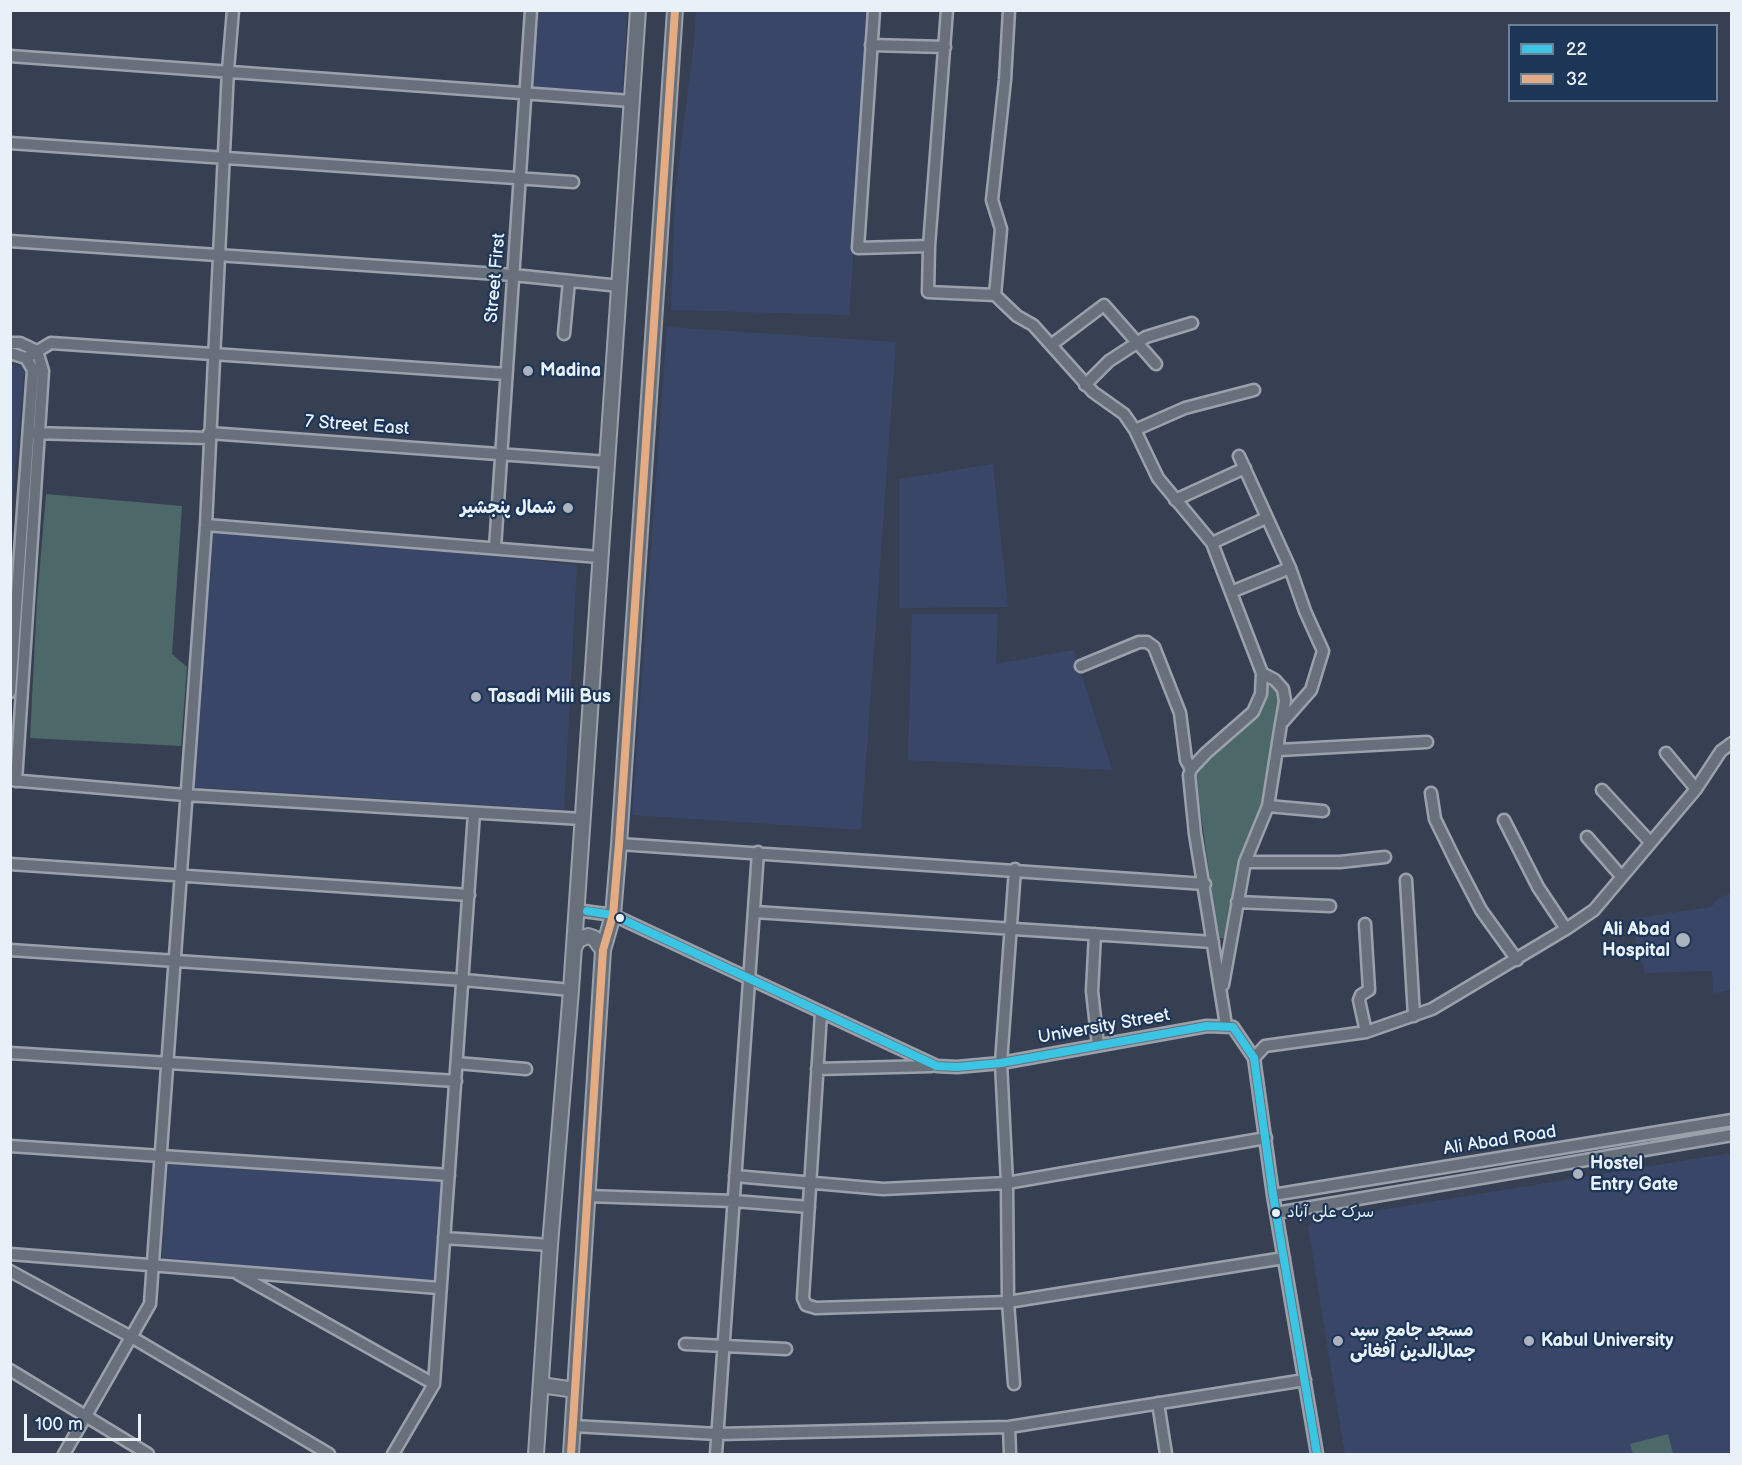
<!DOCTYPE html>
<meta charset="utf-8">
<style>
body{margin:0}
#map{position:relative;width:1742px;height:1465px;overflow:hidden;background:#374053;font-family:"Balsamiq Sans",sans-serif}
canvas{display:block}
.frame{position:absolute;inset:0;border:12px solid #e8f1f8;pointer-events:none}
.legend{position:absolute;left:1508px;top:24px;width:210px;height:78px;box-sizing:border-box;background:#1d3557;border:2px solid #6e8097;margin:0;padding:8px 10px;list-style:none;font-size:18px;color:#e8f1f8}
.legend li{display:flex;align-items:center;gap:12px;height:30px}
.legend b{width:30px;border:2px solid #6e8097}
.scale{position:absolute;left:24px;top:1414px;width:117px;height:27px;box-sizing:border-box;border:3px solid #e8f1f8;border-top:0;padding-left:8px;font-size:18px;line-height:21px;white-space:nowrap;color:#e8f1f8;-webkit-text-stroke:4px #1d3557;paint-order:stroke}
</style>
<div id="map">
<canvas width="1742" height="1465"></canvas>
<div class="frame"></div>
<ul class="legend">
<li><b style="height:8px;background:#3ac5e4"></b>22</li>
<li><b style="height:8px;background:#e5ac83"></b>32</li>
</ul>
<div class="scale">100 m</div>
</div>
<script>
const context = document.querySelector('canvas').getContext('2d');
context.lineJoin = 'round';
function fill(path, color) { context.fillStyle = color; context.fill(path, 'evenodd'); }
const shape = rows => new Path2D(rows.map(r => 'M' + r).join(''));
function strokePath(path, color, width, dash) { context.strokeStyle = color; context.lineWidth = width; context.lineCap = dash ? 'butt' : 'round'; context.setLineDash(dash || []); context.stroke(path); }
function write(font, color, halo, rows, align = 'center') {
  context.font = font + ' "Balsamiq Sans","Playpen Sans Arabic",sans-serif'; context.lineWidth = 4.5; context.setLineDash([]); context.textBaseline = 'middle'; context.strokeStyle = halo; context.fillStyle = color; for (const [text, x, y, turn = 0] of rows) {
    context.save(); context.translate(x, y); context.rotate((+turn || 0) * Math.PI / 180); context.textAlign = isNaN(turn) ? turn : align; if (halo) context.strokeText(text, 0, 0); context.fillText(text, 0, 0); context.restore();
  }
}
const built = shape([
 [535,11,627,11,622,93,530,87],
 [696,11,870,11,849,315,671,310,675,192,694,43],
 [667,327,896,342,861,830,632,815],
 [11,364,25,366,11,514],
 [993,464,1008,607,899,608,899,479],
 [212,529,368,542,577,565,564,810,193,787],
 [912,614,998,614,996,664,1074,650,1112,770,908,760],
 [1731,894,1731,990,1713,993,1712,971,1645,973,1630,919,1711,907,1720,897],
 [1731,1153,1731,1454,1345,1454,1308,1227,1313,1221],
 [168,1161,445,1178,438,1276,434,1276,433,1282,162,1258]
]);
const green = shape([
 [46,494,182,506,172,654,187,667,181,746,30,738,37,601],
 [1267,679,1281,693,1269,801,1248,841,1230,938,1218,938,1195,770,1259,713,1266,699],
 [1668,1434,1673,1454,1633,1454,1630,1444]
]);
const minor = shape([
 [874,10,858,248,929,246],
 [947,10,929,246,928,292,995,295,1017,316,1033,325,1093,392,1124,414,1135,430,1158,478,1212,543,1262,673,1261,694,1253,712,1206,753,1191,769,1189,775,1195,834,1226,1025],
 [871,45,945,47],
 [10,56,631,101],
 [10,143,573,182],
 [10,241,513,275,620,286],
 [995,295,1001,229,992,200,1005,80,1009,10],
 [564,334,569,281],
 [10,343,20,343,37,351,43,371,16,781],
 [1051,345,1104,305,1156,364],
 [10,353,26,358,33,370,10,692],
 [26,358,51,343,506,374],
 [1085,385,1109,361,1146,337,1192,323],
 [1135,430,1185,408,1254,390],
 [33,433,209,438],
 [209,433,608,462],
 [1175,500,1245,468],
 [206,525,599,557],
 [1212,543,1266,518],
 [495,548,531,10],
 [1231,592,1290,568],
 [1081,666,1139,642,1147,642,1154,647,1180,713,1186,760,1191,769],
 [1262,673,1275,680,1283,689,1285,701,1281,724],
 [1279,750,1427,742],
 [1666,753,1696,789],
 [10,780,185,795,582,819],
 [1602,790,1650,842],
 [1431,793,1435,819,1456,862,1481,910,1517,960],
 [1268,806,1323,811],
 [1504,820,1538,887,1566,929],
 [1587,837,1621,876],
 [619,844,1205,884],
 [1245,862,1340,862,1385,857],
 [10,864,469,895],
 [1406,880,1414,1016],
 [1237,902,1330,906],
 [576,910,613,915,937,1066,957,1067,1001,1063,1207,1026,1233,1027,1254,1058,1273,1195,1317,1454],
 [755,912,1213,942],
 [1365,924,1369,990,1361,995,1359,1000,1366,1032],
 [1095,934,1092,991,1098,1045],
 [10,950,464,980,571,990],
 [1223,985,1245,862,1268,806,1281,724,1311,690,1323,651,1305,611,1290,568,1239,456],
 [821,1013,803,1298,806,1305,816,1308,1008,1302,1284,1258],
 [10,1053,456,1081],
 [1254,1058,1265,1046,1366,1032,1432,1009,1566,929,1594,910,1696,789,1721,751,1732,743],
 [457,1063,526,1069],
 [817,1069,931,1066],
 [10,1146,449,1175],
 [735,1176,883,1189,1007,1183,1266,1138],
 [1273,1195,1732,1120],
 [587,1196,734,1201,809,1207],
 [1276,1213,1732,1135],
 [444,1238,550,1245],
 [10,1254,439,1288],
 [10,1271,133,1338,329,1454],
 [238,1274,434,1384],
 [685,1344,786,1349],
 [10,1370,148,1454],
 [1014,1384,1008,1302,1007,1183,1001,1063,1015,869],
 [1158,1403,1166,1454],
 [573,1426,718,1434,1009,1427,1305,1380],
 [1009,1427,1010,1454],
 [64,1454,150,1304,206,525,228,70,233,10],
 [393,1454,434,1384,474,813],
 [716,1454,758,852]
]);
const major = shape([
 [574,948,578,940,588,936,594,938,603,950],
 [541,1385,575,1390],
 [536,1454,550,1245,571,990,638,10],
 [571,1454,603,950,613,915,619,844,675,10]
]);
const bus1 = shape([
 [587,911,613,915,937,1066,957,1067,1001,1063,1207,1026,1233,1027,1254,1058,1273,1195,1317,1454]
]);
const bus2 = shape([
 [571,1454,603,950,613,915,619,844,675,10]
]);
const markers = [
 [528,371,6,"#aab3be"],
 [568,508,6,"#aab3be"],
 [476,697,6,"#aab3be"],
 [620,918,5,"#e8f1f8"],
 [1683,940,8,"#aab3be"],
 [1578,1174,6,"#aab3be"],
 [1276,1213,5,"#e8f1f8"],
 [1338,1341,6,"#aab3be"],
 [1529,1341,6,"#aab3be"]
];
const busNames = [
 ["سرک علی آباد",1287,1213]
];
const streetNames = [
 ["Street First",496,278,-85],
 ["7 Street East",357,426,4],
 ["University Street",1104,1027,-10],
 ["Ali Abad Road",1500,1141,-9]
];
const poiNames = [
 ["Madina",540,371],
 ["شمال پنجشیر",556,508,"right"],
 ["Tasadi Mili Bus",488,697],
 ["Ali Abad",1670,930,"right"],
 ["Hospital",1670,951,"right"],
 ["Hostel",1590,1164],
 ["Entry Gate",1590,1185],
 ["مسجد جامع سید",1350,1331],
 ["جمال‌الدین افغانی",1350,1352],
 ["Kabul University",1541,1341]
];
fill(built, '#394667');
fill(green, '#4d6869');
strokePath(minor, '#9ba1ab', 15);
strokePath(major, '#9ba1ab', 18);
strokePath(minor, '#68707b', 10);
strokePath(major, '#68707b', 14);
strokePath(bus1, '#3ac5e4', 8);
strokePath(bus2, '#e5ac83', 8);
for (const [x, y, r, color] of markers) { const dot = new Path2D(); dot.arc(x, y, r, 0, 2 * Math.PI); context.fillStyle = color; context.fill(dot); strokePath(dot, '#1d3557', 2); }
write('16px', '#e8f1f8', '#1d3557', busNames, 'left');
write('18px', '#e8f1f8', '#1d3557', streetNames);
write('bold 18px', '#e8f1f8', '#1d3557', poiNames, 'left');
</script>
